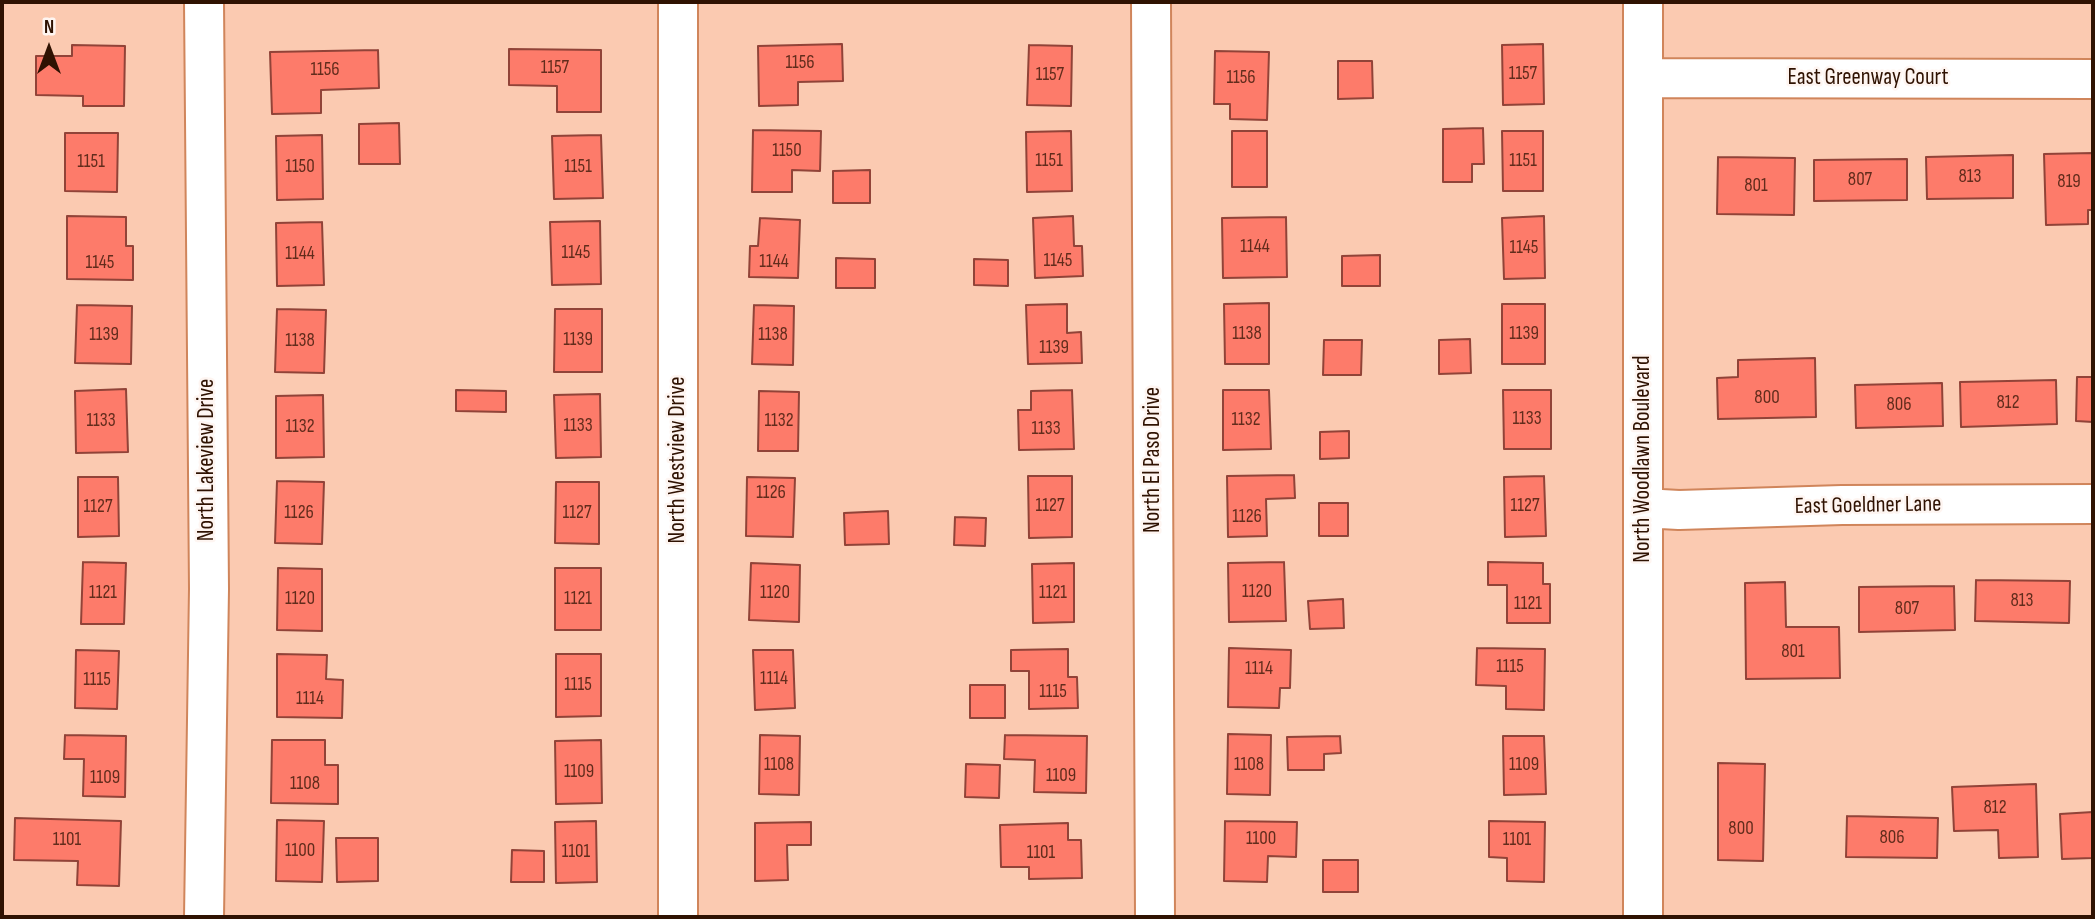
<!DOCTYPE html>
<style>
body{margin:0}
#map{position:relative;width:2095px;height:919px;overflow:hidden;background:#fbcab1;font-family:"Sofia Sans Condensed",sans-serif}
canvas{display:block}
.frame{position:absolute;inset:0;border:4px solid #2f1202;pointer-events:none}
.north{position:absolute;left:14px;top:14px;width:70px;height:70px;-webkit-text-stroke:5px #fef5f1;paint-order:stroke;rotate:0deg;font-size:19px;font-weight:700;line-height:28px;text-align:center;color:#2f1202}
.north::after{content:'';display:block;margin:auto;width:24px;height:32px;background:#2f1202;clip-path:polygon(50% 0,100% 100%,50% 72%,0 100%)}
</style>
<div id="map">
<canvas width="2095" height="919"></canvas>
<div class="frame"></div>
<div class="north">N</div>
</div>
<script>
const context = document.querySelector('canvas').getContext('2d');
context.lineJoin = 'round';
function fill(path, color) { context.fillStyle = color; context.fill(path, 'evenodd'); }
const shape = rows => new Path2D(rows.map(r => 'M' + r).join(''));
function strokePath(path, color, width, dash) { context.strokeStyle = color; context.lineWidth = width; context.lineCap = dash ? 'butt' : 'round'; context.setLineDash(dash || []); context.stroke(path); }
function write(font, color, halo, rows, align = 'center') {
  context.font = font + ' "Sofia Sans Condensed",sans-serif'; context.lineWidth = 5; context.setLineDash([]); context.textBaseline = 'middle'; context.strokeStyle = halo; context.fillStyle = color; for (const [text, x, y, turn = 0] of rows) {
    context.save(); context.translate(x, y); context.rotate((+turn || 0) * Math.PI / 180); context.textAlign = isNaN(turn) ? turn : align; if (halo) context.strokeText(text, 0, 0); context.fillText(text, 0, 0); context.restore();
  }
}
const building = shape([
 [842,44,843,81,798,82,798,105,759,106,758,46,842,44],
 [1543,44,1544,104,1503,105,1502,45,1543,44],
 [72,45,125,46,124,106,83,106,83,96,36,95,36,56,72,56,72,45],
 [1029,45,1072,46,1071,106,1027,105,1029,45],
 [509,49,601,50,601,112,557,112,557,86,509,85,509,49],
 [378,50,379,88,321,90,321,113,272,114,270,52,378,50],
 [1215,51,1269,52,1267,120,1230,119,1230,104,1214,104,1215,51],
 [1338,61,1372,61,1373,98,1338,99,1338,61],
 [399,123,400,164,359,164,359,124,399,123],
 [1483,128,1484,164,1472,164,1472,182,1443,182,1443,129,1483,128],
 [753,130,821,131,820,171,792,170,792,192,752,192,753,130],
 [1071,131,1072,191,1027,192,1026,132,1071,131],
 [1232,131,1267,131,1267,187,1232,187,1232,131],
 [1502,131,1543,131,1543,191,1503,191,1502,131],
 [65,133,118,133,117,192,65,191,65,133],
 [322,135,323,199,277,200,276,136,322,135],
 [601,135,603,198,554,199,552,136,601,135],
 [2093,153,2093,210,2088,210,2088,224,2046,225,2044,154,2093,153],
 [2013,155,2013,198,1927,199,1926,157,2013,155],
 [1718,157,1795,158,1794,215,1717,214,1718,157],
 [1907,159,1907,200,1814,201,1814,160,1907,159],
 [870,170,870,203,833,203,833,171,870,170],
 [67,216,126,217,126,246,133,246,133,280,67,279,67,216],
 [1073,216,1074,246,1082,246,1083,276,1035,278,1033,218,1073,216],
 [1544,216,1545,278,1504,279,1502,218,1544,216],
 [1286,217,1287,277,1223,278,1222,218,1286,217],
 [760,218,800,220,798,278,749,277,750,246,758,246,760,218],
 [600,221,601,284,552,285,550,222,600,221],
 [322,222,324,285,277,286,276,223,322,222],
 [1380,255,1380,286,1342,286,1342,256,1380,255],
 [836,258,875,259,875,288,836,288,836,258],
 [974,259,1008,260,1008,286,974,285,974,259],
 [1269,303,1269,364,1225,364,1224,304,1269,303],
 [1067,304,1067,333,1081,332,1082,363,1028,364,1026,305,1067,304],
 [1502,304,1545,304,1545,364,1502,364,1502,304],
 [77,305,132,306,131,364,75,363,77,305],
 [754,305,794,306,793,365,752,364,754,305],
 [277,309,326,310,324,373,275,372,277,309],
 [555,309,602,309,602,372,554,372,555,309],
 [1470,339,1471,373,1439,374,1439,340,1470,339],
 [1324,340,1362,340,1361,375,1323,375,1324,340],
 [1815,358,1816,417,1718,419,1717,378,1738,377,1738,360,1815,358],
 [2077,377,2093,377,2093,422,2076,421,2077,377],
 [2056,380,2057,424,1961,427,1960,382,2056,380],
 [1942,383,1943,426,1856,428,1855,385,1942,383],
 [126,389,128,452,76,453,75,391,126,389],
 [456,390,506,391,506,412,456,411,456,390],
 [1072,390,1074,449,1019,450,1018,410,1031,410,1031,391,1072,390],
 [1223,390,1269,390,1271,449,1223,450,1223,390],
 [1503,390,1551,390,1551,449,1504,449,1503,390],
 [759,391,799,392,798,451,758,451,759,391],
 [600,394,601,457,556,458,554,395,600,394],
 [323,395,324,457,276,458,276,396,323,395],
 [1349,431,1349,458,1320,459,1320,432,1349,431],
 [1294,475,1295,498,1266,499,1267,536,1228,537,1227,476,1294,475],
 [1028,476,1072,476,1072,537,1029,538,1028,476],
 [1544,476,1546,536,1505,537,1504,477,1544,476],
 [78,477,118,477,119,536,78,537,78,477],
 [747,477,795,478,793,537,746,536,747,477],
 [277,481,324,482,322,544,275,543,277,481],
 [556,482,599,482,599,544,555,543,556,482],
 [1319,503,1348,503,1348,536,1319,536,1319,503],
 [888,511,889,544,845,545,844,513,888,511],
 [955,517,986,518,985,546,954,545,955,517],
 [83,562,126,563,124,624,81,624,83,562],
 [1284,562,1286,621,1229,622,1228,563,1284,562],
 [1488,562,1543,563,1543,584,1550,584,1550,623,1507,623,1507,585,1488,585,1488,562],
 [751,563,800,565,799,622,749,620,751,563],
 [1074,563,1074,622,1033,623,1032,564,1074,563],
 [278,568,322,569,322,631,277,630,278,568],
 [555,568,601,568,601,630,555,630,555,568],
 [1976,580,2070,581,2069,623,1975,621,1976,580],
 [1785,582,1786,627,1839,627,1840,678,1746,679,1745,583,1785,582],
 [1954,586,1955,630,1859,632,1859,587,1954,586],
 [1343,599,1344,628,1310,629,1308,601,1343,599],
 [1229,648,1291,650,1290,688,1280,688,1279,708,1228,707,1229,648],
 [1477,648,1545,649,1544,710,1506,709,1506,686,1476,685,1477,648],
 [1068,649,1068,677,1077,677,1078,708,1029,709,1029,671,1011,671,1011,650,1068,649],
 [76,650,119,651,117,709,75,708,76,650],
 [753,650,793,650,795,708,755,710,753,650],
 [277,654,327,655,326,679,343,680,342,718,277,717,277,654],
 [556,654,601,654,601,716,556,717,556,654],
 [970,685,1005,685,1005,718,970,718,970,685],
 [1228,734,1271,735,1270,795,1227,794,1228,734],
 [65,735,126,736,125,797,83,796,84,759,64,759,65,735],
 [760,735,800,736,799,795,759,794,760,735],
 [1005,735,1087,736,1086,793,1034,792,1035,760,1004,759,1005,735],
 [1340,736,1341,753,1324,754,1324,770,1288,770,1287,737,1340,736],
 [1503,736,1544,736,1546,794,1504,795,1503,736],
 [272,740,325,740,325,765,338,765,338,804,271,803,272,740],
 [601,740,602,803,556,804,555,741,601,740],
 [1718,763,1765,764,1763,861,1718,860,1718,763],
 [966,764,1000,765,999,798,965,797,966,764],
 [2036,784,2038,857,1999,858,1998,830,1954,831,1952,787,2036,784],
 [2093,812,2093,858,2062,859,2060,814,2093,812],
 [1847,816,1938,818,1937,858,1846,857,1847,816],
 [15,818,121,821,119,886,77,885,78,861,14,860,15,818],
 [277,820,324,821,322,882,276,881,277,820],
 [596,821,597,882,556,883,555,822,596,821],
 [1225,821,1297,822,1296,857,1268,856,1267,882,1224,881,1225,821],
 [1489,821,1545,822,1544,882,1507,881,1507,858,1489,857,1489,821],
 [811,822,811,845,787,845,788,880,755,881,755,823,811,822],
 [1068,823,1068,840,1081,840,1082,878,1029,879,1029,867,1001,867,1000,825,1068,823],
 [336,838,378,838,378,881,337,882,336,838],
 [512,850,544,851,544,882,511,882,512,850],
 [1323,860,1358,860,1358,892,1323,892,1323,860]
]);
const minor = shape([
 [1151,2,1155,917],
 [1643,78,2093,79],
 [1643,508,1679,510,1842,505,2093,504],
 [204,917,209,589,204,2],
 [678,917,678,2],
 [1643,917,1643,2]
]);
const numberNames = [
 ["1156",800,63],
 ["1157",555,68],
 ["1156",325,70],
 ["1157",1523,74],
 ["1157",1050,75],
 ["1156",1241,78],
 ["1150",787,151],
 ["1151",1049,161],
 ["1151",1523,161],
 ["1151",91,162],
 ["1150",300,167],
 ["1151",578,167],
 ["813",1970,177],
 ["807",1860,180],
 ["819",2069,182],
 ["801",1756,186],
 ["1144",1255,247],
 ["1145",1524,248],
 ["1145",576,253],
 ["1144",300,254],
 ["1145",1058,261],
 ["1144",774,262],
 ["1145",100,263],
 ["1138",1247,334],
 ["1139",1524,334],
 ["1139",104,335],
 ["1138",773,335],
 ["1139",578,340],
 ["1138",300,341],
 ["1139",1054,348],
 ["800",1767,398],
 ["812",2008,403],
 ["806",1899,405],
 ["1133",1527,419],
 ["1132",1246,420],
 ["1133",101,421],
 ["1132",779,421],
 ["1133",578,426],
 ["1132",300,427],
 ["1133",1046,429],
 ["1126",771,493],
 ["1127",1050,506],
 ["1127",1525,506],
 ["1127",98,507],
 ["1126",299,513],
 ["1127",577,513],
 ["1126",1247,517],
 ["1120",1257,592],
 ["1121",103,593],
 ["1120",775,593],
 ["1121",1053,593],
 ["1120",300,599],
 ["1121",578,599],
 ["813",2022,601],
 ["1121",1528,604],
 ["807",1907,609],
 ["801",1793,652],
 ["1115",1510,667],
 ["1114",1259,669],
 ["1114",774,679],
 ["1115",97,680],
 ["1115",578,685],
 ["1115",1053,692],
 ["1114",310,699],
 ["1108",779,765],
 ["1108",1249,765],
 ["1109",1524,765],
 ["1109",579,772],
 ["1109",1061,776],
 ["1109",105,778],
 ["1108",305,784],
 ["812",1995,808],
 ["800",1741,829],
 ["806",1892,838],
 ["1100",1261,839],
 ["1101",67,840],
 ["1101",1517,840],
 ["1100",300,851],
 ["1101",576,852],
 ["1101",1041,853]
];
const streetNames = [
 ["East Greenway Court",1868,78],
 ["North Woodlawn Boulevard",1643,459,-90],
 ["North Lakeview Drive",207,460,-90],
 ["North Westview Drive",678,460,-90],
 ["North El Paso Drive",1153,460,-90],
 ["East Goeldner Lane",1868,506,-1]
];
fill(building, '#fd7b6a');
strokePath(building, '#914338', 2);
strokePath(minor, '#d0855b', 42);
strokePath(minor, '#fff', 38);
write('19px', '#622c1c', null, numberNames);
write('23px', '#2f1202', '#fef5f1', streetNames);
</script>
